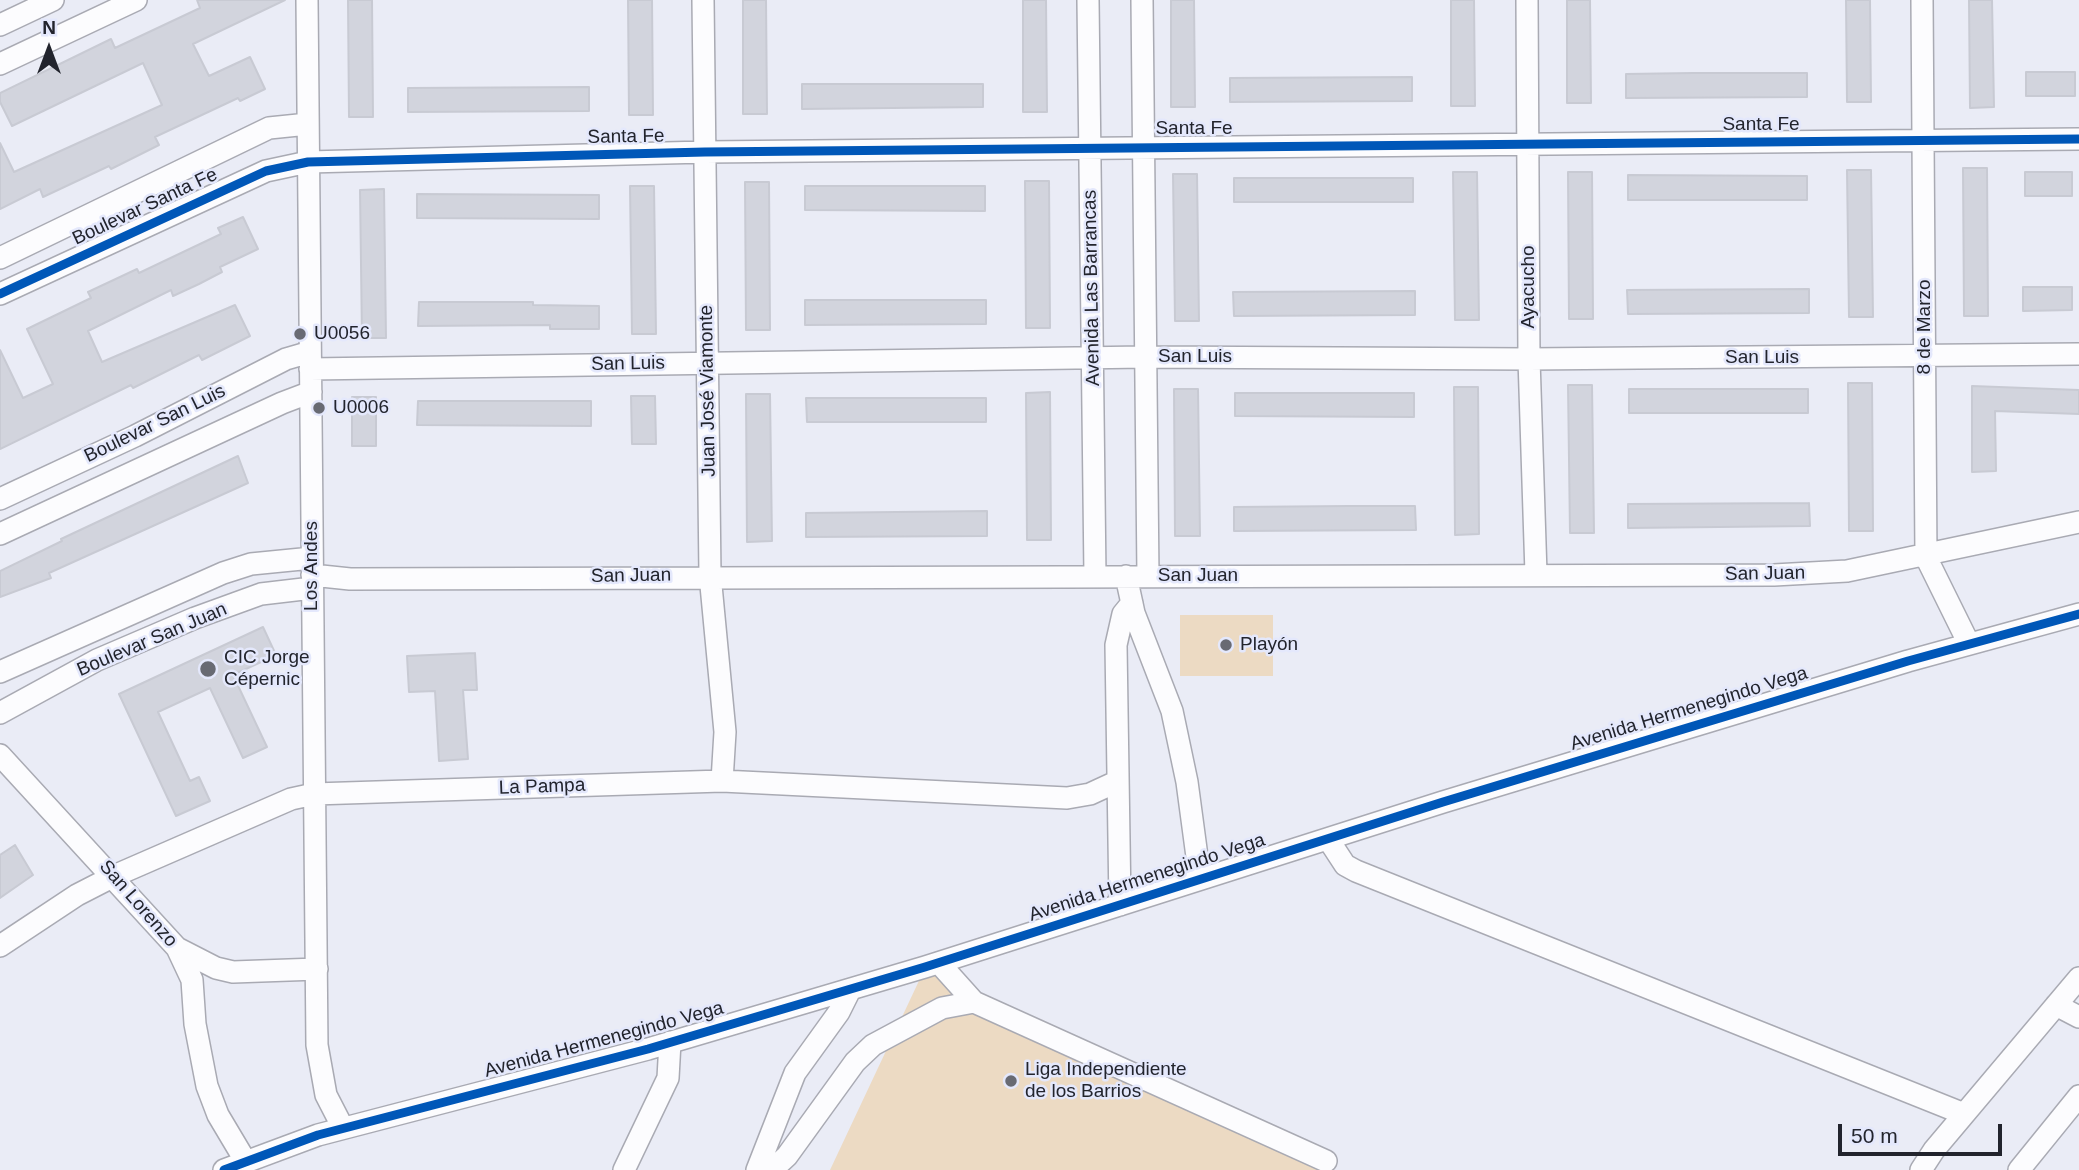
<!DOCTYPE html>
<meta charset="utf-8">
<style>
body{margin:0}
#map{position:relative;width:2079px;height:1170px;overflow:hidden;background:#eaecf6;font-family:Arial,sans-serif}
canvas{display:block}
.north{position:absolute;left:14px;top:14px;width:70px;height:70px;-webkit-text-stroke:5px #e4e8fc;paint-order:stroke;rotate:0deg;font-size:19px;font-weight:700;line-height:28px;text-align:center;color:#22242d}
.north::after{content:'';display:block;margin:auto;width:24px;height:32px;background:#22242d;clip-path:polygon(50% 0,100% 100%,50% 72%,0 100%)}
.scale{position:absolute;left:1838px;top:1124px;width:164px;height:32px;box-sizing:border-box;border:4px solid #22242d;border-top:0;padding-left:9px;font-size:21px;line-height:24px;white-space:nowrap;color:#22242d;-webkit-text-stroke:5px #e4e8fc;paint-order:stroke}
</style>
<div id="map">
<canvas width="2079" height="1170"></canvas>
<div class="north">N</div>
<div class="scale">50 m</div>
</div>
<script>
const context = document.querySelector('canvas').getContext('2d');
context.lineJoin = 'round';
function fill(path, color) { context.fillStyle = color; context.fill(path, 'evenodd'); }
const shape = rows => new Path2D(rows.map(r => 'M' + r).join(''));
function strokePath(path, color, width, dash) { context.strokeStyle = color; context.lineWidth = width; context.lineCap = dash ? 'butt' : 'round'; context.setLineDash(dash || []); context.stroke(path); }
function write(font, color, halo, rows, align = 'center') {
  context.font = font + ' Arial,sans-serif'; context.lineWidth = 5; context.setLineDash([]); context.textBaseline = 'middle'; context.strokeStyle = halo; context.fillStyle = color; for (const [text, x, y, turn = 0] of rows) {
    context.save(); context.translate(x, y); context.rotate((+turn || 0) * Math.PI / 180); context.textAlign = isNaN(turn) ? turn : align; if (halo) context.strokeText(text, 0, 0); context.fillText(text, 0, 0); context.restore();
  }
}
const green = shape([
 [1180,615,1273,615,1273,676,1180,676],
 [925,968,957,986,1322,1170,830,1170]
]);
const building = shape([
 [197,0,285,0,193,44,209,76,250,57,265,89,240,101,238,98,155,137,159,145,111,169,109,166,43,197,40,189,0,209,0,143,14,172,162,105,143,63,12,126,0,102,0,93,111,39,115,48,200,8,197,0],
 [348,0,372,0,373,117,349,117,348,0],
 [628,0,652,0,653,115,629,115,628,0],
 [743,0,766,0,767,114,743,114,743,0],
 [1023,0,1046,0,1047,112,1023,112,1023,0],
 [1171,0,1194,0,1195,107,1171,107,1171,0],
 [1451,0,1474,0,1475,106,1451,106,1451,0],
 [1567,0,1590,0,1591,103,1567,103,1567,0],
 [1846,0,1870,0,1871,102,1847,102,1846,0],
 [1969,0,1992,0,1994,107,1970,108,1969,0],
 [2026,72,2075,72,2075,96,2026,96,2026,72],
 [1693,73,1807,73,1807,97,1626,98,1626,74,1693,73],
 [1412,77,1412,101,1230,102,1230,78,1412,77],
 [802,84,983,84,983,107,802,109,802,84],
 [589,87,589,111,408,112,408,88,589,87],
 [1963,168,1987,168,1988,316,1964,316,1963,168],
 [1847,170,1871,170,1873,317,1849,317,1847,170],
 [1453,172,1477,172,1479,320,1455,320,1453,172],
 [1568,172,1592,172,1593,319,1569,319,1568,172],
 [2025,172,2072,172,2072,196,2025,196,2025,172],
 [1173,174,1197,174,1199,321,1175,321,1173,174],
 [1628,175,1807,176,1807,200,1628,200,1628,175],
 [1234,178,1413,178,1413,202,1234,202,1234,178],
 [1025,181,1049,181,1050,328,1026,328,1025,181],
 [745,182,769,182,770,330,746,330,745,182],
 [630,186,654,186,656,334,632,334,630,186],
 [805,186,985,186,985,211,805,210,805,186],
 [384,189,386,338,362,338,360,190,384,189],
 [417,194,599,195,599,219,417,218,417,194],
 [243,217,258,249,220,267,222,272,199,284,173,296,171,290,88,331,102,362,235,305,250,336,202,360,199,355,133,388,131,385,0,449,0,350,23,398,53,384,27,329,91,298,88,292,137,269,139,273,221,234,218,228,243,217],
 [2023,287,2072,287,2072,310,2023,311,2023,287],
 [1809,289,1809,313,1628,314,1627,290,1809,289],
 [1415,291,1415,315,1234,316,1233,292,1415,291],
 [805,300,986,300,986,324,805,325,805,300],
 [419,302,533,302,533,305,599,306,599,329,550,329,550,325,418,326,419,302],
 [1848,383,1872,383,1873,531,1849,531,1848,383],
 [1568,385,1592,385,1594,533,1570,533,1568,385],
 [1972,386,2079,390,2079,414,1995,411,1996,471,1972,472,1972,386],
 [1454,387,1478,387,1479,534,1455,535,1454,387],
 [1174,389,1198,389,1200,536,1175,536,1174,389],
 [1629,389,1808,389,1808,413,1629,413,1629,389],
 [1050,392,1051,540,1027,540,1026,393,1050,392],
 [1235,393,1414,393,1414,417,1235,416,1235,393],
 [746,394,770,394,772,541,747,542,746,394],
 [631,396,655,396,656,444,632,444,631,396],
 [352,397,376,397,376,446,352,446,352,397],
 [806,398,986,398,986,422,807,422,806,398],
 [418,401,591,401,591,426,417,425,418,401],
 [238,456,248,483,49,573,51,578,0,597,0,571,62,541,61,539,238,456],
 [1809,503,1810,526,1628,528,1628,504,1809,503],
 [1349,506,1415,506,1416,530,1234,531,1234,507,1349,506],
 [987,511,987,536,806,537,806,513,987,511],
 [263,627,276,655,233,675,267,747,243,758,210,688,158,712,190,781,199,777,210,801,176,816,119,694,263,627],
 [475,653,477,690,463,690,468,759,439,761,435,691,409,692,407,656,475,653],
 [15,845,33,875,0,898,0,855,15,845]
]);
const minor = shape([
 [307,0,317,1045,326,1095,343,1128],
 [703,0,710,575,725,732,722,781],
 [1088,0,1095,576],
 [1142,0,1148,576],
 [1527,0,1529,359,1536,574],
 [1922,0,1926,557,1969,644],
 [0,25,53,0],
 [0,64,136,0],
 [0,258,269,128,308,124],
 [0,294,266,171,308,162,705,152,2079,139],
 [310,369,1145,357,1529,359,2079,354],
 [0,499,135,436,286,359,310,352],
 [0,534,282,403,311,392],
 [312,575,350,579,1774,575,1847,571,2079,522],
 [1126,576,1134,613,1172,711,1187,782,1200,879],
 [0,672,223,573,251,564,312,558],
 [0,713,97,660,195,618,261,594,312,588],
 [0,755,177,948,192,980,195,1024,207,1086,218,1115,246,1162],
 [1328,839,1345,865,1356,871,1964,1114],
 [1120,905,1116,645,1123,614,1132,603],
 [0,946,77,895,114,876,291,799,314,794,722,781,1067,798,1090,794,1116,782],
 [177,948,216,968,233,972,317,969],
 [939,963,974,1002,1326,1161],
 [2056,1005,2079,1017],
 [224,1170,318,1135,648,1049,925,967,1443,802,1908,661,2079,614],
 [624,1170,668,1078,670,1042],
 [757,1170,795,1073,839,1012,850,990],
 [772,1170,787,1156,855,1062,873,1045,942,1008,974,1002],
 [1921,1170,1934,1150,2079,978],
 [2019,1170,2079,1096]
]);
const cycleway = shape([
 [0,294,266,171,308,162,705,152,2079,139],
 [224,1170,318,1135,648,1049,925,967,1443,802,1908,661,2079,614]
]);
const markers = [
 [300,334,7,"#686a73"],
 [319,408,7,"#686a73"],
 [1226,645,7,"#686a73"],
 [208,669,9,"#686a73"],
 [1011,1081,7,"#686a73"]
];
const streetNames = [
 ["Santa Fe",1761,125],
 ["Santa Fe",1194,129],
 ["Santa Fe",626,137,-1],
 ["Boulevar Santa Fe",145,207,-25],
 ["Ayacucho",1529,287,-90],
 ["Avenida Las Barrancas",1092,288,-91],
 ["8 de Marzo",1925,327,-90],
 ["San Luis",1195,357],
 ["San Luis",1762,358],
 ["San Luis",628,364,-1],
 ["Juan José Viamonte",708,391,-91],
 ["Boulevar San Luis",155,424,-26],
 ["Los Andes",312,566,-90],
 ["San Juan",1765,574,-1],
 ["San Juan",631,576,-1],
 ["San Juan",1198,576],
 ["Boulevar San Juan",152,640,-23],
 ["Avenida Hermenegindo Vega",1689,709,-17],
 ["La Pampa",542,787,-2],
 ["Avenida Hermenegindo Vega",1147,878,-18],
 ["San Lorenzo",138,904,49],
 ["Avenida Hermenegindo Vega",604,1040,-15]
];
const poiNames = [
 ["U0056",314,334],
 ["U0006",333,408],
 ["Playón",1240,645],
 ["CIC Jorge",224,658],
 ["Cépernic",224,680],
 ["Liga Independiente",1025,1070],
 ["de los Barrios",1025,1092]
];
fill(green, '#ecdac3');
fill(building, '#d2d4dd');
strokePath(building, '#c8cad3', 2);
strokePath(minor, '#a9aab3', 24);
strokePath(minor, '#fcfcfe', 21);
strokePath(cycleway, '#0057b8', 9);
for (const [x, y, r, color] of markers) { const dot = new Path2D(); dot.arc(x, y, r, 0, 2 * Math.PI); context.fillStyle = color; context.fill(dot); strokePath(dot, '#e4e8fc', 2.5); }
write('19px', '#22242d', '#e4e8fc', streetNames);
write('19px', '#22242d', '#e4e8fc', poiNames, 'left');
</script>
